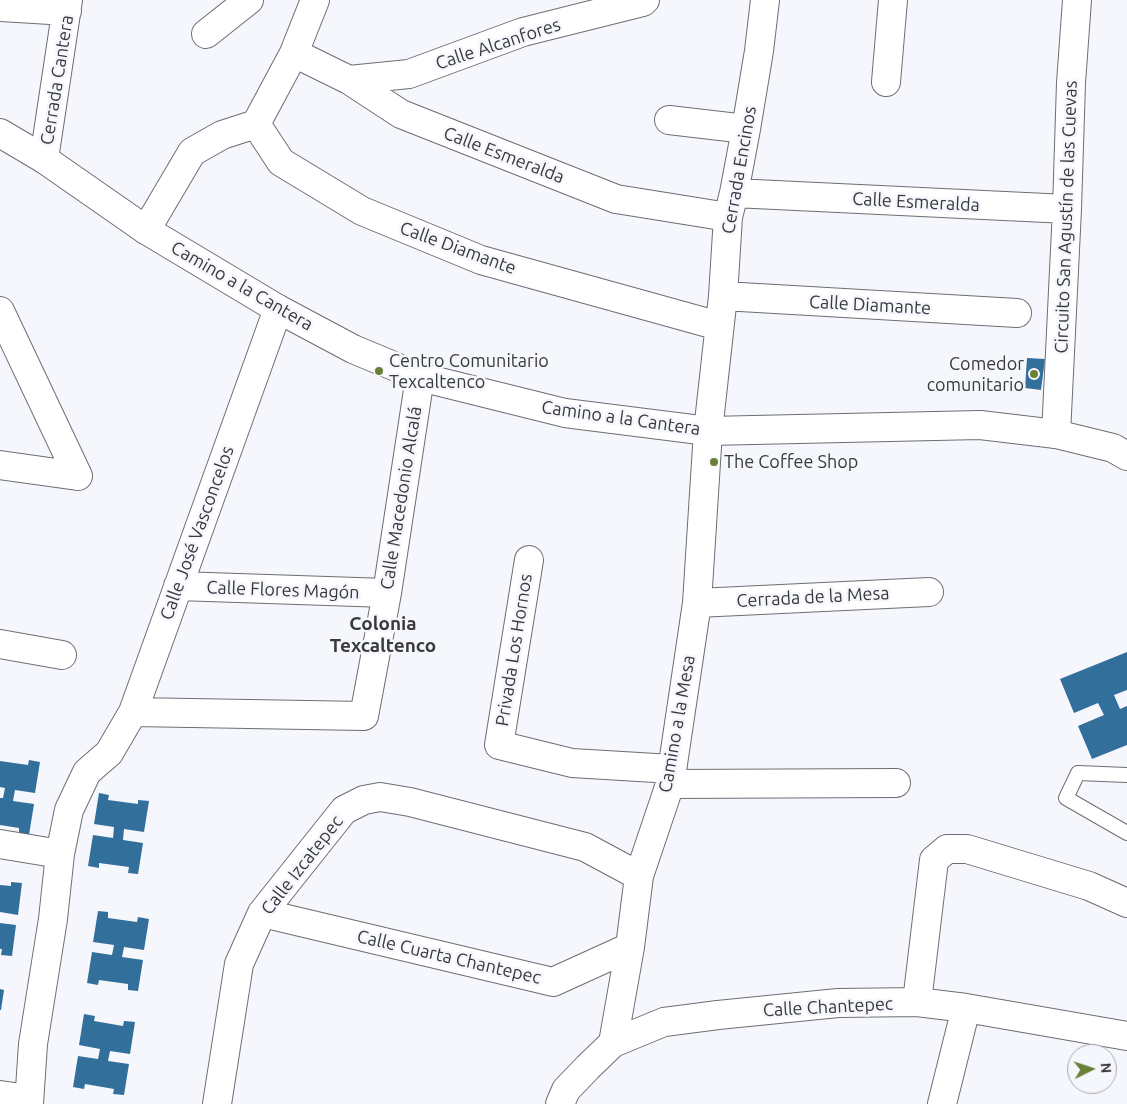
<!DOCTYPE html>
<meta charset="utf-8">
<style>
body{margin:0}
#map{position:relative;width:1127px;height:1104px;overflow:hidden;background:#f5f7fd;font-family:Ubuntu,sans-serif}
canvas{display:block}
.north{position:absolute;left:1067px;top:1044px;width:50px;height:50px;box-sizing:border-box;background:#f5f7fd;border:1px solid #aaabb0;border-radius:50%;rotate:86deg;font-size:14px;font-weight:700;line-height:20px;text-align:center;color:#393a3c}
.north::after{content:'';display:block;margin:auto;width:18px;height:22px;background:#688134;clip-path:polygon(50% 0,100% 100%,50% 72%,0 100%)}
</style>
<div id="map">
<canvas width="1127" height="1104"></canvas>
<div class="north">N</div>
</div>
<script>
const context = document.querySelector('canvas').getContext('2d');
context.lineJoin = 'round';
function fill(path, color) { context.fillStyle = color; context.fill(path, 'evenodd'); }
const shape = rows => new Path2D(rows.map(r => 'M' + r).join(''));
function strokePath(path, color, width, dash) { context.strokeStyle = color; context.lineWidth = width; context.lineCap = dash ? 'butt' : 'round'; context.setLineDash(dash || []); context.stroke(path); }
function write(font, color, halo, rows, align = 'center') {
  context.font = font + ' Ubuntu,sans-serif'; context.lineWidth = 5; context.setLineDash([]); context.textBaseline = 'middle'; context.strokeStyle = halo; context.fillStyle = color; for (const [text, x, y, turn = 0] of rows) {
    context.save(); context.translate(x, y); context.rotate((+turn || 0) * Math.PI / 180); context.textAlign = isNaN(turn) ? turn : align; if (halo) context.strokeText(text, 0, 0); context.fillText(text, 0, 0); context.restore();
  }
}
const building = shape([
 [1027,358,1045,359,1041,390,1025,388],
 [1127,652,1127,690,1114,695,1120,709,1127,706,1127,745,1092,759,1078,726,1104,715,1098,703,1074,713,1060,679],
 [29,760,40,762,35,793,15,790,13,801,34,804,29,835,19,833,19,828,0,825,0,798,3,798,5,788,0,787,0,761,28,765],
 [99,793,109,795,108,800,138,804,138,800,149,801,144,832,124,829,123,840,143,843,138,874,128,873,129,867,99,863,99,868,88,866,93,835,113,838,114,827,94,824],
 [11,882,22,883,18,915,0,912,0,885,11,886],
 [98,911,108,912,108,918,137,922,138,917,149,919,144,950,124,947,122,957,143,960,138,991,128,990,128,984,99,980,98,985,87,983,92,952,112,955,114,945,93,942],
 [0,923,16,925,12,956,1,955,2,949,0,949],
 [0,989,4,990,1,1010,0,1010],
 [84,1014,95,1016,94,1021,123,1026,124,1021,135,1022,130,1054,110,1051,108,1061,129,1064,124,1095,113,1094,114,1089,85,1084,84,1089,73,1087,78,1056,98,1059,100,1049,79,1045]
]);
const service = shape([
 [1127,775,1078,773,1066,798,1127,833]
]);
const minor = shape([
 [0,7,67,11],
 [206,34,249,0],
 [294,53,349,80,401,114,616,199,728,217],
 [349,80,409,74,523,32,643,2,645,0],
 [886,82,893,0],
 [669,120,746,129],
 [256,124,281,162,362,211,481,260,719,326],
 [44,159,68,0],
 [734,193,1067,209],
 [146,230,192,152,222,135,256,124,294,53,315,0],
 [723,296,1017,313],
 [0,311,78,476],
 [1056,434,1067,209,1071,83,1077,0],
 [0,465,78,476],
 [529,560,499,745,572,763,672,769],
 [178,586,387,593],
 [697,603,929,592],
 [0,644,62,655],
 [133,712,364,716,387,593,420,377],
 [670,784,896,783],
 [0,844,60,854,69,810,87,772,109,753,133,712,278,309],
 [262,913,553,982,630,947],
 [917,1002,934,860,947,849,967,849,1089,886,1127,903],
 [613,1043,630,947,639,876,670,784,697,603,708,431,723,296,728,217,734,193,746,129,759,51,765,0],
 [0,1095,29,1099],
 [29,1104,33,1044,53,919,60,854],
 [217,1104,239,964,262,913,344,810,364,800,380,797,410,802,585,847,639,876],
 [560,1104,566,1090,588,1067,613,1043,664,1022,718,1015,838,1003,917,1002,966,1008,1127,1036],
 [942,1104,966,1008]
]);
const tertiary = shape([
 [0,133,44,159,146,230,278,309,353,349,420,377,565,413,708,431,980,425,1056,434,1113,448,1127,456]
]);
const markers = [
 [379,371,5,"#688134"],
 [1034,374,5,"#688134"],
 [714,462,5,"#688134"]
];
const streetNames = [
 ["Calle Alcanfores",498,44,-18],
 ["Cerrada Cantera",57,80,-81],
 ["Calle Esmeralda",504,155,21],
 ["Cerrada Encinos",739,170,-80],
 ["Calle Esmeralda",916,202,3],
 ["Circuito San Agustín de las Cuevas",1066,217,-88],
 ["Calle Diamante",458,248,20],
 ["Camino a la Cantera",242,286,30],
 ["Calle Diamante",870,305,3],
 ["Camino a la Cantera",621,418,8],
 ["Calle Macedonio Alcalá",401,498,-81],
 ["Calle José Vasconcelos",197,533,-70],
 ["Calle Flores Magón",283,590,2],
 ["Cerrada de la Mesa",813,597,-3],
 ["Privada Los Hornos",514,650,-81],
 ["Camino a la Mesa",677,724,-80],
 ["Calle Izcatepec",302,865,-52],
 ["Calle Cuarta Chantepec",449,957,13],
 ["Calle Chantepec",828,1007,-3]
];
const poiNames = [
 ["Centro Comunitario",389,361],
 ["Texcaltenco",389,382],
 ["Comedor",1024,364,"right"],
 ["comunitario",1024,385,"right"],
 ["The Coffee Shop",724,462]
];
const neighbourhoodNames = [
 ["Colonia",383,624],
 ["Texcaltenco",383,646]
];
fill(building, '#336f9b');
strokePath(service, '#6c6e73', 16);
strokePath(minor, '#6c6e73', 30);
strokePath(tertiary, '#6c6e73', 30);
strokePath(service, '#fff', 14);
strokePath(minor, '#fff', 28);
strokePath(tertiary, '#fff', 28);
for (const [x, y, r, color] of markers) { const dot = new Path2D(); dot.arc(x, y, r, 0, 2 * Math.PI); context.fillStyle = color; context.fill(dot); strokePath(dot, '#f5f7fd', 2); }
write('18px', '#393a3c', '#f5f7fd', streetNames);
write('18px', '#393a3c', '#f5f7fd', poiNames, 'left');
write('bold 19px', '#393a3c', '#f5f7fd', neighbourhoodNames);
</script>
